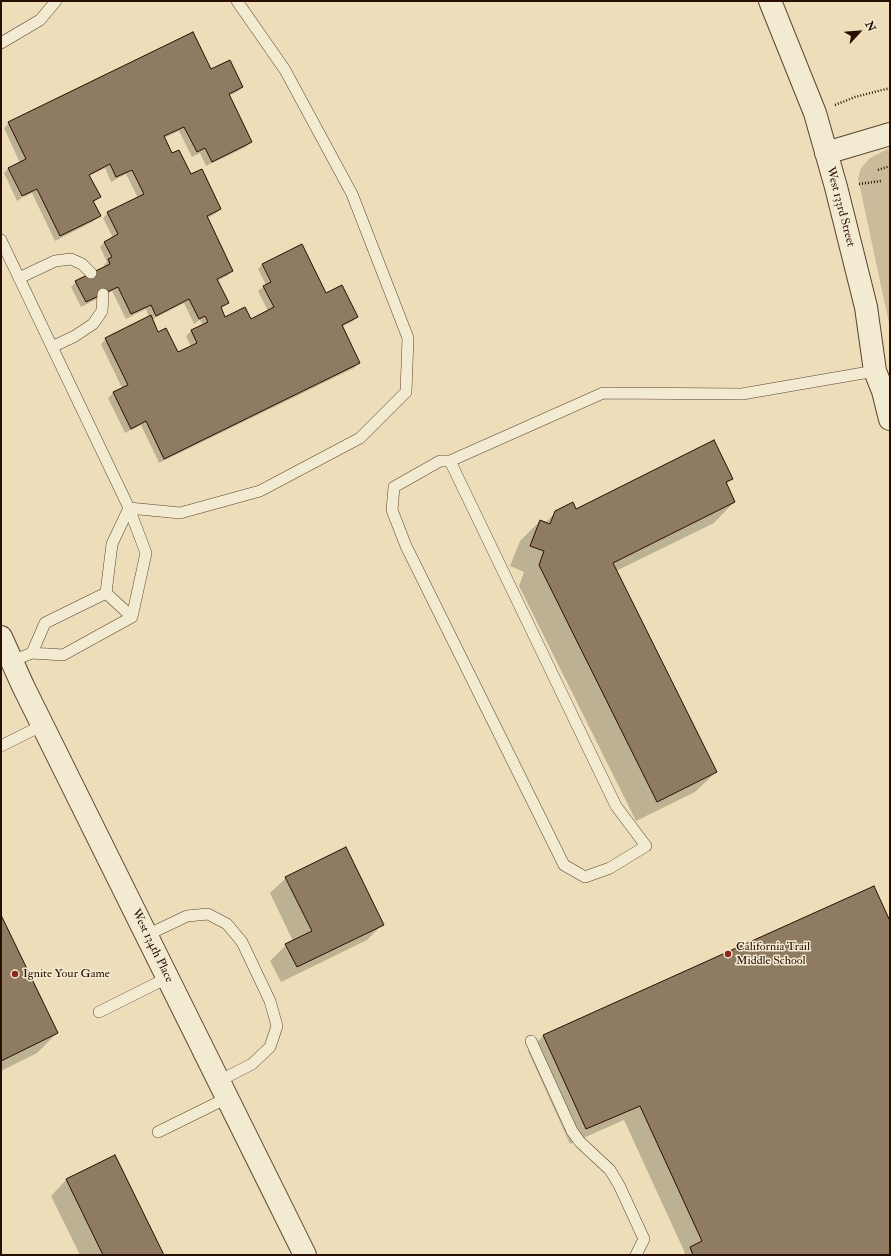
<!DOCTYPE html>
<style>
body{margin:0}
#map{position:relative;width:891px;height:1256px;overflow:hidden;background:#eddeb9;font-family:"IM FELL Double Pica",serif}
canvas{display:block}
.frame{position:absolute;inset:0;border:2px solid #290e03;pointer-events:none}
.north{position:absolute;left:839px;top:12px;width:40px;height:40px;-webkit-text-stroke:3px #f3ead2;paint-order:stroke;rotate:64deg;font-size:11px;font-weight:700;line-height:16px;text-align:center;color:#290e03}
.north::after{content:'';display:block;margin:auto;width:14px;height:18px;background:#290e03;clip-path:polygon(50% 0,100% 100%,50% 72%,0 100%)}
</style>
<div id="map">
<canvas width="891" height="1256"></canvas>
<div class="frame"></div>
<div class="north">N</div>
</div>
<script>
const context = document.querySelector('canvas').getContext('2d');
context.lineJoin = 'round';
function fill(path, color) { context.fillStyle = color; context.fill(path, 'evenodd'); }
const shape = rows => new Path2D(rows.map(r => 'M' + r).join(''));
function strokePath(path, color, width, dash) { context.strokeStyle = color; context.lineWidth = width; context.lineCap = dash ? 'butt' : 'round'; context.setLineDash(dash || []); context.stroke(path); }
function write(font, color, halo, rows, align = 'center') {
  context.font = font + ' "IM FELL Double Pica",serif'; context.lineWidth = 3; context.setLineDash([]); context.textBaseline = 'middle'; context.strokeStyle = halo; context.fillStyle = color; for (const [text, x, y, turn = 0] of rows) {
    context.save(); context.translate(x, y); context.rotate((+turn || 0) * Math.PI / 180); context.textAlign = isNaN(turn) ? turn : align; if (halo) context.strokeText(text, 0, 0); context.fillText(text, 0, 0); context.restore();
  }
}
const green = shape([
 [890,148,890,328,858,178,861,168,870,158]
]);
const shadow = shape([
 [211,71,242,87,237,92,228,96,251,142,246,147,206,166,200,153,192,157,179,131,164,138,172,155,220,209,215,214,207,218,232,271,227,276,217,281,228,303,220,309,225,318,250,320,268,311,258,291,266,285,258,269,262,265,272,286,325,294,357,317,352,322,341,327,359,363,354,368,159,463,141,425,125,433,108,398,113,393,122,388,101,344,106,339,149,317,146,309,126,319,112,291,81,307,71,287,76,282,105,268,104,265,107,262,100,247,105,242,113,238,103,218,108,213,138,198,126,174,111,182,105,168,89,176,100,197,93,203,99,216,94,221,55,241,32,193,24,197,10,169,8,169,20,163,4,128,9,123],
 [184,303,194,324,200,320,203,325,191,331,186,336,191,347,178,353,158,333,151,320],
 [8,169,22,198,17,201,4,173],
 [732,478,726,485,734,502,714,523,616,571,716,772,695,792,636,821,519,586,524,572,510,566,520,541,540,521,545,523,556,512,576,510],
 [286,878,382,925,367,940,281,982,270,961,286,945,293,941,270,893],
 [1,918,57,1033,37,1053,1,1071],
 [890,923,890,1255,683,1255,685,1253,624,1120,570,1144,528,1051,544,1035],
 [114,1157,163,1255,80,1255,51,1196,66,1180]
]);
const building = shape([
 [193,32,211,69,230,60,243,87,229,94,252,142,212,162,205,148,197,152,184,127,164,136,172,153,179,150,191,174,202,169,221,209,207,216,233,271,217,279,229,303,221,307,225,317,245,307,251,319,274,307,263,286,271,282,262,264,302,244,326,293,342,285,358,317,342,325,360,363,164,459,146,421,131,429,113,392,128,385,105,338,151,315,158,332,166,328,178,352,197,343,191,330,208,322,205,316,199,319,189,299,156,316,151,305,131,314,118,287,86,302,75,281,110,264,108,259,112,257,104,242,118,234,107,212,144,194,132,170,116,177,110,164,89,175,101,197,93,201,101,216,60,236,37,189,22,196,8,168,26,159,8,122,193,32],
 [714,440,733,479,726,482,735,502,613,563,717,772,657,802,539,565,544,551,530,546,540,520,550,524,555,511,573,502,576,509,714,440],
 [346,847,384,925,297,967,285,944,312,931,285,877,346,847],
 [874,886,890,921,890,1255,693,1255,690,1247,702,1241,640,1106,586,1129,543,1035,874,886],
 [1,915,58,1033,1,1061,1,915],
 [115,1155,164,1255,103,1255,66,1179,115,1155]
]);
const path = shape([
 [835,105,855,97,890,88],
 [878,170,890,166],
 [859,184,881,181]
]);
const service = shape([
 [1,43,40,20,56,1],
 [1,240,129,508,180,513,260,491,360,438,406,392,408,338,352,194,285,70,237,1],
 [19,278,55,261,71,259,82,264,91,273],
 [52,347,75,336,93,324,102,311,103,294],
 [450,461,440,461,394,487,392,510,406,546,564,865,585,877,610,868,646,846,616,806,450,461,603,393,742,394,875,371],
 [106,593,132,617],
 [12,661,32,653,63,655,132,617,146,553,129,508,112,544,106,593,45,623,32,653],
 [1,746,43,725],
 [147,935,187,916,208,914,227,924,242,942,270,1001,277,1026,270,1047,252,1064,219,1081],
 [99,1012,167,978],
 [531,1041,572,1131,580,1142,610,1170,619,1185,644,1239,636,1255],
 [158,1132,227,1098]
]);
const minor = shape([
 [1,637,23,686,305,1255]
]);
const tertiary = shape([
 [770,1,815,113,836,187,866,307,875,371,883,391,890,419],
 [826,153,890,134]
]);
const markers = [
 [728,954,4,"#8f2418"],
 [15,974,4,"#8f2418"]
];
const streetNames = [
 ["West 133rd Street",840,207,75],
 ["West 134th Place",152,946,64]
];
const poiNames = [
 ["California Trail",736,947],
 ["Middle School",736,961],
 ["Ignite Your Game",23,974]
];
fill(green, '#ccbb9a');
fill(shadow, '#0003');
fill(building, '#8f7a62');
strokePath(building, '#290e03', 1);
strokePath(service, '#5a4230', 12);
strokePath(minor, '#5a4230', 24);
strokePath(tertiary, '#5a4230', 24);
strokePath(path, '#290e03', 2.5, [1, 2]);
strokePath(service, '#f3ead2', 11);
strokePath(minor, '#f3ead2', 22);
strokePath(tertiary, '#f3ead2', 22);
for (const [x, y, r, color] of markers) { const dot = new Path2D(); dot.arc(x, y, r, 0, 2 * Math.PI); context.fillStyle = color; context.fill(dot); strokePath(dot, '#f3ead2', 1.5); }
write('12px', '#290e03', '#f3ead2', streetNames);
write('12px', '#290e03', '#f3ead2', poiNames, 'left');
</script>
